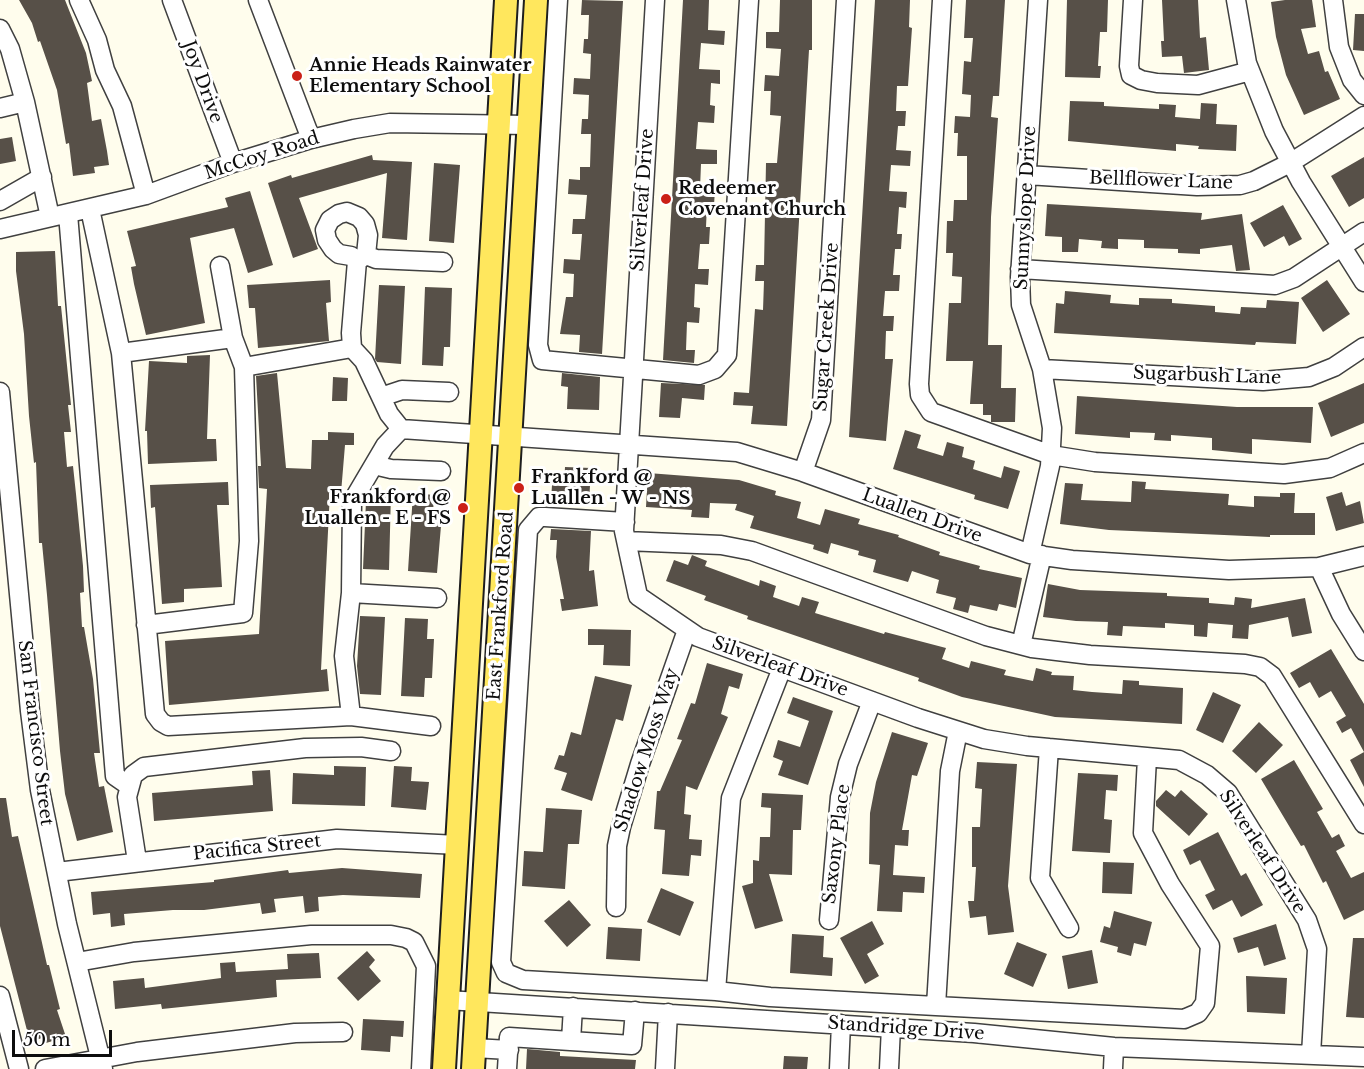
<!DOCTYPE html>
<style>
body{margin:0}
#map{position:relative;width:1364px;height:1069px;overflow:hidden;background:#fffded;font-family:"Libre Baskerville",serif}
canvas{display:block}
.scale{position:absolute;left:12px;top:1030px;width:100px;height:27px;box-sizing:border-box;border:3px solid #0d0d0d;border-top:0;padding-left:8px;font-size:18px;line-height:21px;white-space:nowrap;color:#0d0d0d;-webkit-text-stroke:4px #fff;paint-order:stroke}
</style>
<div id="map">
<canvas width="1364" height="1069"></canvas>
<div class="scale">50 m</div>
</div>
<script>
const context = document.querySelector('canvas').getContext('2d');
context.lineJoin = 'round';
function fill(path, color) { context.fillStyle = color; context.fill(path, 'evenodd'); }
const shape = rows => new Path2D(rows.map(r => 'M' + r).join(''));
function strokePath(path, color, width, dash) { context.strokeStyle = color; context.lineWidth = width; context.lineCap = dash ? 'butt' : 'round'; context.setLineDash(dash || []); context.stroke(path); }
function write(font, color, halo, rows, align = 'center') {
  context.font = font + ' "Libre Baskerville",serif'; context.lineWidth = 6; context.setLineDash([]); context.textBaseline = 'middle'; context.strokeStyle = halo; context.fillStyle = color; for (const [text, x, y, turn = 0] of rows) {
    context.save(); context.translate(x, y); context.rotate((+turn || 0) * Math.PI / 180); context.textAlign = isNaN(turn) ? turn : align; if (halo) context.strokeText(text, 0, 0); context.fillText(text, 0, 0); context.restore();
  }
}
const building = shape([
 [19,0,65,0,86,53,92,81,87,83,92,121,101,119,107,151,109,165,94,167,95,173,73,176,69,143,66,144,57,90,40,41,38,42,32,23],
 [582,0,623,1,602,354,579,352,580,335,560,334,566,297,573,297,574,274,563,273,564,259,580,260,582,234,572,234,573,219,585,219,587,195,568,194,569,179,580,180,580,167,590,167,591,134,581,134,582,119,588,119,589,95,573,94,574,78,590,79,591,54,583,53,584,39,588,39,589,15,581,15],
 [683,0,709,0,708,30,725,31,724,45,701,43,699,69,720,70,720,84,711,83,710,105,715,106,714,123,698,122,696,149,717,150,717,164,701,164,700,189,715,190,714,205,707,204,706,227,710,227,709,244,700,244,698,269,709,269,708,285,695,284,694,307,700,308,699,323,687,322,686,350,695,350,694,363,663,360],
 [780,0,812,0,812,50,809,50,787,426,751,424,753,406,733,405,734,392,749,393,755,309,763,310,764,281,755,281,756,265,764,265,766,163,777,163,781,116,770,115,771,91,764,91,765,75,779,76,781,49,766,48,766,32,779,32],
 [875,0,910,0,909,27,912,28,908,86,897,86,896,111,906,111,905,126,898,126,896,150,911,151,910,166,891,165,889,191,907,192,906,208,899,207,897,234,902,234,901,249,895,249,893,275,900,275,899,291,885,291,883,316,894,316,893,331,886,331,885,359,893,359,886,441,849,437],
 [966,0,1005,0,999,96,993,96,991,117,998,118,991,217,988,345,1002,345,1001,388,1016,388,1015,422,991,422,991,415,983,415,983,404,970,404,973,361,946,361,949,303,961,303,962,277,952,276,953,253,946,253,947,221,953,221,954,200,967,200,967,156,957,156,958,133,954,133,955,116,970,117,971,95,962,94,964,61,971,62,973,38,964,38],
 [1067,0,1108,0,1107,32,1100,32,1098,66,1101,66,1100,78,1065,77],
 [1162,0,1198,0,1200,38,1206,37,1209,70,1184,73,1182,56,1162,57,1161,41,1164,41],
 [1285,0,1312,0,1316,27,1301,29,1308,54,1319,51,1325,72,1328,71,1340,99,1304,115,1286,75,1276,37,1271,2],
 [1355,14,1364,14,1364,51,1353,50],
 [1070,101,1104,102,1104,106,1159,109,1159,104,1176,105,1175,117,1200,119,1201,103,1217,104,1216,124,1237,125,1236,151,1198,149,1199,146,1176,144,1176,151,1068,141],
 [12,137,16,161,0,164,0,139],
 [372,155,373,160,412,162,407,240,382,238,387,173,299,198,318,249,293,258,268,183,291,175,292,178],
 [1364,157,1364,198,1349,207,1331,176],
 [434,163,460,165,454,243,429,241],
 [250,191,273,265,248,273,234,228,190,238,205,323,146,335,134,284,131,267,136,266,127,231,228,207,225,198],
 [1047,204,1202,213,1201,220,1242,214,1250,270,1236,271,1232,245,1200,249,1200,254,1178,253,1178,249,1144,248,1144,240,1118,239,1118,249,1101,248,1102,241,1079,239,1078,252,1062,252,1062,237,1045,236],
 [1283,205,1302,239,1289,246,1284,236,1264,247,1250,223],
 [55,251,58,306,61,306,71,405,68,405,71,432,64,432,67,467,73,466,76,494,83,566,84,592,80,593,82,627,84,627,93,679,100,753,94,753,99,787,104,786,113,832,77,841,65,794,60,751,47,595,42,543,39,543,36,462,34,463,29,416,24,334,16,271,16,252],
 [330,280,331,302,326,303,329,341,258,348,255,308,249,308,247,285],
 [1327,280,1350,314,1323,332,1301,298],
 [379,285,405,286,401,364,377,362,375,359],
 [425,287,452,288,450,347,444,347,443,366,422,365],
 [1065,291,1111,295,1110,303,1139,305,1139,298,1172,299,1172,303,1215,306,1215,312,1240,314,1241,307,1266,308,1267,300,1299,302,1296,344,1256,342,1255,345,1054,333,1056,303,1064,304],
 [210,355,207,439,216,439,217,461,148,464,147,431,145,431,149,361,187,363,187,356],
 [277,373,286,468,311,469,312,440,328,440,328,432,354,433,354,445,345,445,341,493,330,492,321,670,327,669,329,691,169,705,165,641,259,634,267,489,259,488,258,466,261,466,256,376],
 [562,373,600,377,599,410,567,409,568,387,561,386],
 [333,377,348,378,347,401,332,401],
 [661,383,705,385,704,400,682,398,680,418,659,417],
 [1364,383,1364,423,1331,437,1318,403],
 [1077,396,1237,407,1313,407,1311,443,1252,439,1252,454,1212,450,1212,438,1171,435,1171,441,1154,440,1155,433,1130,432,1130,438,1075,434],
 [905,430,921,435,917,448,943,456,947,442,964,447,962,457,975,461,973,469,1001,478,1004,466,1020,471,1008,509,974,499,975,495,893,469],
 [565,467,591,468,589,503,551,501,552,485,564,486],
 [648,473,739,480,776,491,775,495,801,502,797,518,820,525,825,509,860,519,858,524,899,535,898,537,940,552,939,555,980,566,979,569,1022,578,1016,608,999,604,997,611,970,605,968,613,953,609,956,598,936,593,939,580,912,571,908,582,873,572,876,560,858,555,859,551,831,543,828,554,813,549,814,545,750,528,754,516,735,510,737,504,710,503,709,518,691,517,692,510,646,507],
 [1132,481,1146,482,1145,489,1229,494,1228,505,1254,507,1254,496,1280,497,1280,493,1295,493,1294,513,1315,513,1315,535,1270,535,1270,537,1109,530,1060,524,1065,483,1083,484,1081,500,1131,502],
 [228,482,229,505,217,505,222,587,184,589,184,602,162,604,155,507,151,508,150,485],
 [371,492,391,492,389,570,363,569,366,501],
 [1342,492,1346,506,1360,501,1364,523,1336,531,1326,497],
 [413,493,434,495,433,514,442,514,437,573,408,571],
 [551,529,591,531,589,571,594,570,598,606,562,611,560,599,564,599,556,557,557,540,550,540],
 [692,555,707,561,705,566,759,586,760,580,776,586,773,597,799,606,802,597,819,602,815,613,884,634,885,632,946,648,942,659,969,668,971,661,1006,670,1004,675,1033,681,1036,668,1052,672,1051,675,1074,676,1073,690,1092,692,1122,694,1123,680,1139,681,1139,685,1183,688,1182,724,1055,717,962,697,918,681,919,678,747,619,748,616,704,600,706,596,666,581,674,560,688,565],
 [1048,584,1080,590,1167,593,1167,596,1209,598,1209,603,1234,605,1235,597,1252,599,1251,608,1305,598,1312,633,1292,637,1288,617,1249,625,1248,639,1232,638,1233,625,1208,623,1207,637,1194,636,1194,625,1165,623,1165,628,1123,626,1122,636,1107,635,1108,622,1076,621,1043,617],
 [360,616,385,617,381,695,360,694,357,666],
 [405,618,428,619,427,639,434,639,432,678,425,678,424,697,401,696],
 [588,629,631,630,630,666,603,665,604,645,588,645],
 [1331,649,1364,704,1364,787,1350,760,1364,752,1351,728,1342,733,1336,722,1346,716,1331,691,1319,698,1310,682,1299,688,1290,673],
 [707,663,743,674,739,689,729,686,721,714,728,717,697,790,686,786,684,814,691,815,689,839,702,840,701,856,691,855,689,876,662,874,665,830,654,829,657,791,660,791,682,740,677,739,691,703,695,704],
 [595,676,632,685,623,721,616,719,592,801,561,790,567,773,554,769,559,755,564,756,571,732,581,735],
 [1213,692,1241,705,1223,743,1196,730],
 [793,697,833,711,808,785,778,775,783,761,773,757,778,740,800,747,809,721,787,713],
 [1259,722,1283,745,1256,773,1232,751],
 [892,732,928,743,917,776,912,775,902,830,909,830,908,846,895,845,893,875,925,877,924,893,903,892,902,912,877,911,880,865,869,864,870,813,876,782],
 [1294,760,1323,809,1317,812,1332,838,1339,834,1345,846,1336,851,1351,878,1364,872,1364,910,1344,920,1326,881,1323,883,1304,845,1301,846,1261,779],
 [977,762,1017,764,1008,886,1014,932,988,935,986,916,970,918,968,901,974,901,976,867,972,867,972,827,980,827,982,789,975,788],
 [334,766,366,767,365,806,292,804,293,773,334,775],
 [394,766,412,767,411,781,429,782,426,810,391,807],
 [270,770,273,811,154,821,152,793,253,785,252,771],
 [1078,773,1118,775,1117,791,1106,790,1104,819,1112,820,1110,853,1072,851],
 [1166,790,1175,797,1181,790,1208,814,1189,836,1156,806,1156,801],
 [762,793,803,795,801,830,793,830,792,875,769,874,783,921,755,929,742,886,753,883,753,860,759,861,760,837,770,837,771,808,761,807],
 [0,798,6,798,12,837,18,836,47,965,49,965,60,1009,57,1010,66,1037,46,1043,45,1037,30,1042,0,926],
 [546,808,582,810,579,844,568,844,565,889,522,886,524,851,543,852],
 [1218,832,1241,876,1246,873,1263,905,1241,917,1232,900,1213,910,1205,895,1215,890,1200,860,1190,865,1183,850],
 [1103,862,1134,863,1132,894,1102,893],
 [342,868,422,874,420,898,343,895,318,897,319,911,305,913,303,896,274,899,276,912,262,914,260,903,204,910,173,910,124,914,125,925,111,927,110,913,93,915,91,892,214,882,214,880,288,870,289,873],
 [661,888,694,902,680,936,647,922],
 [569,900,591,925,567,947,544,921],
 [1114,911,1152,922,1146,946,1134,943,1131,956,1117,952,1118,947,1100,942,1104,926,1110,928],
 [872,921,884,944,867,954,879,976,865,984,840,938],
 [1276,924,1286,959,1264,966,1258,947,1238,953,1233,938],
 [608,927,642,929,640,961,606,959],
 [792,934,824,936,823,957,833,958,832,976,790,973],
 [1353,938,1364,938,1364,1018,1346,1017],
 [1017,942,1047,954,1033,987,1004,974],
 [1092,950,1098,983,1068,989,1062,956],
 [367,951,375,960,369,967,381,981,358,1001,337,978],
 [319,953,321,978,276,980,277,997,162,1009,161,1004,115,1009,113,981,144,978,145,988,221,978,220,963,235,962,236,972,288,969,287,954],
 [1246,976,1287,978,1285,1014,1247,1012],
 [363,1019,404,1021,403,1037,391,1036,390,1052,361,1050],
 [527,1049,560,1052,560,1056,636,1060,635,1069,526,1069],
 [784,1056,808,1057,807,1069,783,1069]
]);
const minor = shape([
 [79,0,97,40,105,70,122,106,146,195],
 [172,0,233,163],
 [258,0,311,139],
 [558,0,538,345,542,360,699,375,715,369,727,355,749,0],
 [655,0,624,531,638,596,698,637,918,718,984,739,1027,746,1179,760,1207,775,1228,793,1307,920,1317,949,1311,1055],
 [942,0,919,384,920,395,931,412,1051,455,1095,462,1284,474,1330,468,1364,453],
 [1133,0,1129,66,1131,75,1141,80,1157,83,1198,85,1250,71],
 [1236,0,1247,63,1274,131,1301,182,1364,282],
 [1333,0,1339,47,1352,80,1364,95],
 [0,29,10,49,25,102,50,217],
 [0,108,25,102],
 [1027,175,1197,186,1240,185,1254,181,1290,163,1364,116],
 [0,201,42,177],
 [90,209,121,353,155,714,161,722,168,726,351,716,431,726],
 [68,214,115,776,128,785],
 [0,229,146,195,233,163,311,139,354,129,390,123,529,125],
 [366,255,376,259,443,262],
 [357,261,351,256,339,254,333,249,327,240,325,230,330,220,339,214,347,212,359,217,365,224,368,235,366,255],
 [1020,269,1275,285,1294,278,1364,232],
 [121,353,233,338],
 [244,367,352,348],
 [1042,369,1263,381,1309,377,1334,367,1364,347],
 [0,392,30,711,40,790,67,924,103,1069],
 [381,397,402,390,449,392],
 [401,429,737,452,803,472,1030,554,1072,560,1229,570,1319,567,1364,556],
 [374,465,391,469,441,471],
 [803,472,821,420,846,0],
 [625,522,545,517,539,517,528,530,501,962,506,973,523,980,716,991],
 [626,541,721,545,752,551,986,636,1032,648,1090,655,1245,664,1260,667,1272,676,1364,824],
 [1030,554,1050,466,1052,428,1042,369,1021,305,1020,277,1038,0],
 [1319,567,1341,614,1364,651],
 [351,593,437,598],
 [146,625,243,613,249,541,244,367,233,338,220,266],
 [1021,645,1042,555],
 [782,668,731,798,716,991,770,997,936,1006,950,771,958,731],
 [351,716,344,656,351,593,352,502,385,446,401,429,389,414,364,361,352,348,351,333,357,261,366,255],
 [1049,748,1040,878,1069,928],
 [137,861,127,797,133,775,144,767,305,748,361,747,391,751],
 [57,872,337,839,458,845],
 [616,907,617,846,621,827,640,764,687,630],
 [829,920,840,797,848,764,872,701],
 [77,962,134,952,311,935,391,935,406,938,414,942,426,966,421,1069],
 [0,996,19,1069],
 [447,1000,974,1033,1114,1047,1364,1057],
 [936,1006,1184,1019,1198,1013,1205,1003,1210,946,1170,884,1143,833,1147,758],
 [571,1041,573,1007],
 [474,1048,509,1050],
 [45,1069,137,1052,295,1033,343,1032],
 [507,1069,509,1037,632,1045,635,1011],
 [665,1069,668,1013],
 [839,1069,841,1024],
 [889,1069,891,1027],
 [1113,1069,1114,1047]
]);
const major = shape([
 [444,1069,506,0],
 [473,1069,536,0]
]);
const markers = [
 [297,76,6,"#cb2017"],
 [666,199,6,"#cb2017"],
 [519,488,6,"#cb2017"],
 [463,508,6,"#cb2017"]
];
const poiNames = [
 ["Annie Heads Rainwater",309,66],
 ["Elementary School",309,87],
 ["Redeemer",678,189],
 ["Covenant Church",678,210],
 ["Frankford @",531,478],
 ["Luallen - W - NS",531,499],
 ["Frankford @",451,498,"right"],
 ["Luallen - E - FS",451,519,"right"]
];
const streetNames = [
 ["Joy Drive",202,82,70],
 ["McCoy Road",262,156,-18],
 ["Bellflower Lane",1161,181,2],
 ["Silverleaf Drive",643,200,-86],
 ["Sunnyslope Drive",1026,208,-87],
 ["Sugar Creek Drive",827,327,-86],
 ["Sugarbush Lane",1207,376,2],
 ["Luallen Drive",922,516,20],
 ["East Frankford Road",501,606,-86],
 ["Silverleaf Drive",780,667,20],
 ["San Francisco Street",35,733,83],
 ["Shadow Moss Way",647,750,-72],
 ["Saxony Place",837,844,-83],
 ["Pacifica Street",257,848,-6],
 ["Silverleaf Drive",1262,852,57],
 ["Standridge Drive",906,1029,4]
];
fill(building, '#575048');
strokePath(minor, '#404040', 21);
strokePath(major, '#1e1e1e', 26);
strokePath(minor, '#fff', 18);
strokePath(major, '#ffe75d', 22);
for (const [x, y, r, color] of markers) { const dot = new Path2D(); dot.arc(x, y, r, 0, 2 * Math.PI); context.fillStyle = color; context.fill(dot); strokePath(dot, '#fff', 2); }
write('bold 18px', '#0d0d0d', '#fff', poiNames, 'left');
write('18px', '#0d0d0d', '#fff', streetNames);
</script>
